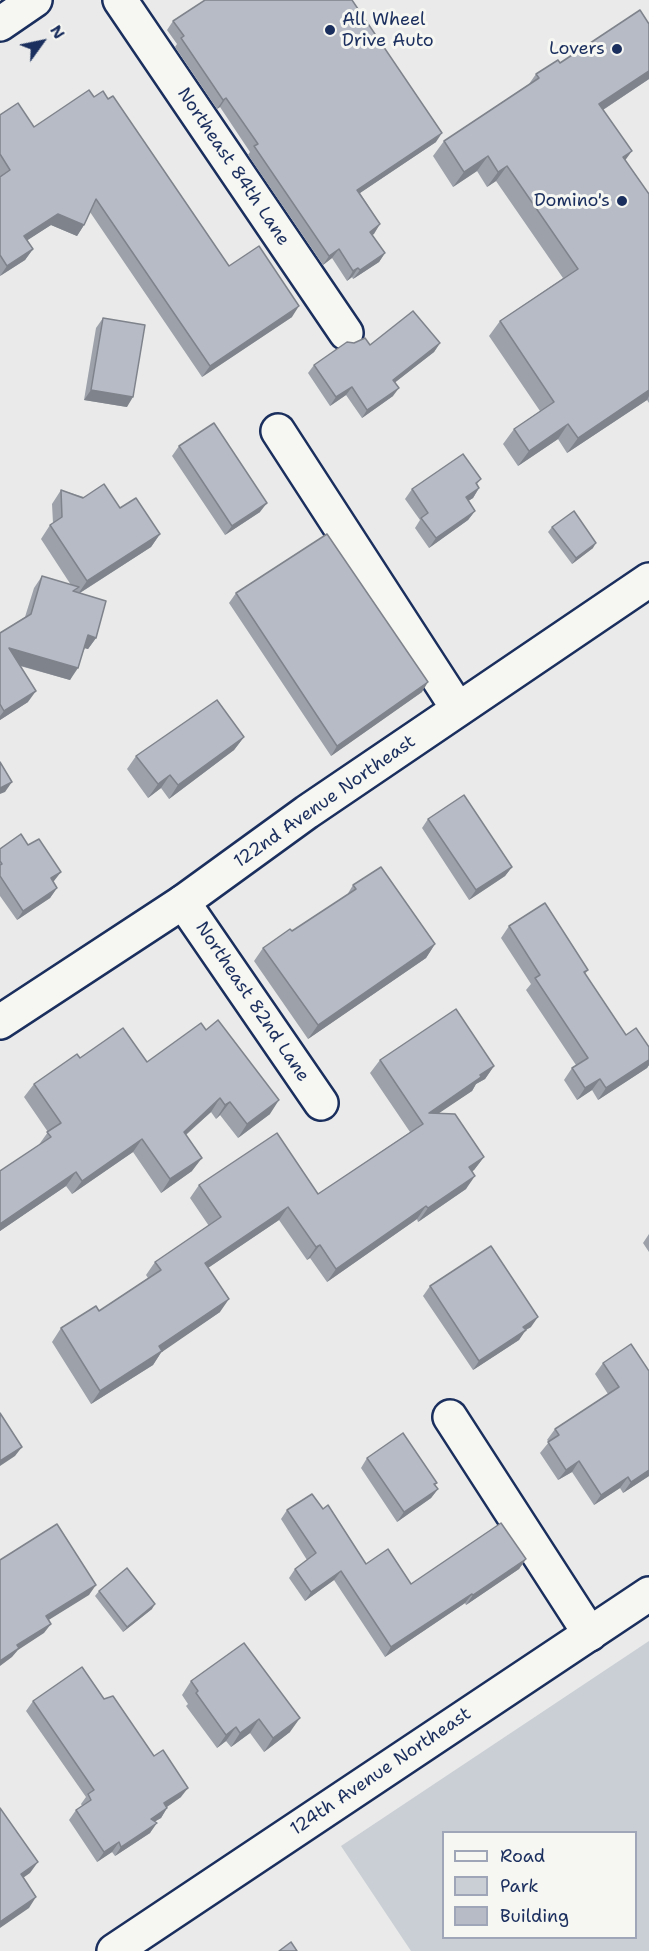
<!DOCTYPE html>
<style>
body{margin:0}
#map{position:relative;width:649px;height:1951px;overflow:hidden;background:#e9eae9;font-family:"Shantell Sans",sans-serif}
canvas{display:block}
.legend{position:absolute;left:442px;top:1831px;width:195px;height:108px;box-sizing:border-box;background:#f6f6f2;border:2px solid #9ea6b7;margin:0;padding:8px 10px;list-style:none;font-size:18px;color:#1b2f5e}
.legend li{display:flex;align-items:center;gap:12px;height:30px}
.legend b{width:30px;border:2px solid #9ea6b7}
.north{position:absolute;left:12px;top:12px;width:60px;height:60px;-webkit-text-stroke:4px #f6f6f2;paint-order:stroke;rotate:57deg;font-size:16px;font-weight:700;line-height:24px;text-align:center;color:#1b2f5e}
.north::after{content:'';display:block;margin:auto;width:21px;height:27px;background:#1b2f5e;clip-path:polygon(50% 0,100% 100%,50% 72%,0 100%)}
</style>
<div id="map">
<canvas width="649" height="1951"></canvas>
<ul class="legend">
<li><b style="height:8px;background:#f6f6f2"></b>Road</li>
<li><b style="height:16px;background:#caced5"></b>Park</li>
<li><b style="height:16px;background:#b6bbc6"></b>Building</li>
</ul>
<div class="north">N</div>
</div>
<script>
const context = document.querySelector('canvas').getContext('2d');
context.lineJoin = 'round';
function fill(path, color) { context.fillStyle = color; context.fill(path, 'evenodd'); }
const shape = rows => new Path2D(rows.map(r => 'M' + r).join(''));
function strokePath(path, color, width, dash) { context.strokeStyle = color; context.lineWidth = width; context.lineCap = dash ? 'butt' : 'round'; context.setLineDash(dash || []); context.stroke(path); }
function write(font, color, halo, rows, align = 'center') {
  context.font = font + ' "Shantell Sans",sans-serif'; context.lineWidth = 6; context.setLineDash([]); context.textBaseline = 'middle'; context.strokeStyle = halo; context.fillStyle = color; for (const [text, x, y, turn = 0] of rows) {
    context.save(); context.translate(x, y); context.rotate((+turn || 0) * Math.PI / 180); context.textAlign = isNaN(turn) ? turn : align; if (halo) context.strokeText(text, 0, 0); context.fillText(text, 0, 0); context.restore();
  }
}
const green = shape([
 [649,1641,649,1951,411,1951,341,1846],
 [444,1832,636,1832,636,1938,444,1938]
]);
const street = shape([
 [120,0,346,333],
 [278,431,458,709],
 [183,902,321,1103],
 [450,1417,590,1634]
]);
const secondary = shape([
 [0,24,35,0],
 [0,1022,183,902,307,812,649,580],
 [114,1951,649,1594]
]);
const wall = shape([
 [173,21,436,142,360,193,380,224,372,235,385,253,379,262,353,279,352,277,347,281,332,258,323,265,248,155,250,152,220,107,217,109,175,47,177,44,167,30],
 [649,24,649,79,603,110,625,160,649,194,649,403,647,400,567,453,558,439,518,466,503,444,514,429,540,411,489,336,500,321,563,278,496,181,487,187,477,171,453,187,433,156,444,141,529,84,536,74],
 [94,97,229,266,292,317,202,377,90,212,84,225,77,236,51,225,27,240,33,249,25,260,0,276,0,115,34,127],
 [103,318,127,407,84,400,96,328],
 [440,343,434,352,395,382,393,396,362,418,346,395,330,406,308,373,314,365,370,345],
 [179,446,260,512,225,535,172,456],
 [481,479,477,484,479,488,473,498,468,501,475,511,468,520,429,548,415,528,420,520,405,499,412,489],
 [61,490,120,508,160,534,151,547,80,593,96,638,88,649,85,648,70,680,20,666,28,702,0,720,0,633,25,617,34,588,42,576,71,585,41,539,50,525,53,523,52,504],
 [552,527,593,548,572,564,548,532],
 [236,593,422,692,331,756,229,603],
 [244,737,234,750,169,799,161,788,148,798,127,769,136,756],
 [428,819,512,867,505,876,469,900,422,828],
 [0,849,57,888,50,898,17,920,0,896],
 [353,885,435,944,426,958,308,1039,254,961,263,948,292,931,347,895],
 [509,926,588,970,585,974,626,1035,649,1047,649,1065,647,1068,598,1100,592,1090,577,1100,564,1080,572,1068,576,1065,526,990,531,984,501,938],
 [80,1058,147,1062,270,1114,238,1138,220,1115,216,1119,211,1112,186,1135,192,1171,161,1193,133,1152,72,1194,66,1186,0,1231,0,1171,38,1146,48,1132,24,1097,34,1084],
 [380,1060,494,1066,485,1079,476,1084,472,1091,438,1113,484,1157,474,1170,472,1171,466,1189,418,1222,417,1219,327,1282,310,1258,307,1260,279,1220,208,1268,220,1312,162,1351,153,1365,91,1404,52,1342,61,1328,99,1311,148,1278,146,1275,155,1262,209,1226,190,1198,199,1185,318,1194,410,1132,370,1073],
 [649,1234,649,1252,643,1243],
 [430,1286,531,1327,525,1330,519,1340,473,1370,423,1296],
 [603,1363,649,1371,649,1476,623,1493,620,1488,594,1505,572,1472,558,1480,540,1453,549,1442,547,1440,555,1429,608,1394,595,1374],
 [367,1458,437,1483,435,1485,438,1489,431,1498,397,1522,361,1468],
 [323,1509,366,1564,411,1584,526,1559,519,1569,466,1605,465,1603,385,1657,334,1580,305,1601,289,1578,295,1569,307,1560,281,1519,287,1510],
 [99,1591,152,1609,123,1632,95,1596],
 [191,1681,290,1732,264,1752,250,1733,231,1747,226,1741,217,1748,186,1706,188,1704,182,1695],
 [104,1699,181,1797,167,1807,167,1808,161,1818,155,1821,150,1833,115,1856,112,1852,97,1862,69,1820,76,1810,82,1806,81,1804,86,1797,26,1711,33,1701]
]);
const shadedWall = shape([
 [649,71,649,79,589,119,599,104],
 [226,98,220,107,217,109,223,100],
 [442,133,436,142,351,199,357,190],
 [632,151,621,166,623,157],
 [488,156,477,171,453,187,464,172],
 [507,166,496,181,487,187,498,172],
 [58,214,84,225,77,236,51,225,17,247,24,236],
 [380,224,374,234,364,241,370,232],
 [33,249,25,260,0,276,7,266],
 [339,249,332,258,323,265,329,256],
 [385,253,379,262,353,279,360,270],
 [358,268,352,277,347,281,353,271],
 [299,306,292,317,202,377,210,366],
 [440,343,434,352,388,388,393,380],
 [352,387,346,395,330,406,336,397],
 [399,388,393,396,362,418,367,410],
 [91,390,133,397,127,407,84,400],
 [649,390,649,396,647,400,567,453,578,438],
 [568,424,558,439,518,466,529,451],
 [479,488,473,498,459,507,466,497],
 [267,503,260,512,225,535,232,526],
 [475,511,468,520,429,548,436,538],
 [160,534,151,547,78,594,87,581],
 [596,543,593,548,572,564,576,558],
 [88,635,96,638,88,649,80,647],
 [9,648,78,668,70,680,1,660],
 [428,682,422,692,331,756,337,746],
 [36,691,28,702,0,720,0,716,4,711],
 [244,737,234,750,169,799,178,785],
 [170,775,161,788,148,798,158,784],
 [12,782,5,792,0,794,0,788],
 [512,867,505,876,469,900,476,890],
 [61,872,54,881,44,888,51,878],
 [57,888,50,898,17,920,23,911],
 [435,944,426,958,308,1039,318,1025],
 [649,1060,649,1065,647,1068,598,1100,606,1088],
 [494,1066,485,1079,476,1084,472,1091,423,1124,429,1113,480,1075],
 [600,1079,592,1090,577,1100,585,1088],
 [220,1098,211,1112,174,1145,184,1132],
 [279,1100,270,1114,238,1138,247,1124],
 [230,1102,220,1115,216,1119,225,1105],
 [142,1139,133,1152,72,1194,82,1181],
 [484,1157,474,1170,460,1180,469,1167],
 [202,1158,192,1171,161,1193,170,1179],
 [76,1172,66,1186,0,1231,0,1224],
 [475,1176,466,1189,418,1222,428,1208],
 [426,1206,417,1219,327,1282,336,1269],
 [288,1207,279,1220,196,1276,205,1263],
 [320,1245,310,1258,307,1260,316,1247],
 [229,1299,220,1312,162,1352,162,1351,153,1365,91,1404,100,1391,159,1346],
 [538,1317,531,1327,516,1336,523,1327],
 [526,1330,519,1340,473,1370,479,1361],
 [22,1447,15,1456,0,1466,0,1461],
 [579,1461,572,1472,558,1480,566,1470],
 [649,1470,649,1476,623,1493,631,1482],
 [628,1477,620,1488,594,1505,601,1495],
 [438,1489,431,1498,397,1522,404,1512],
 [526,1559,519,1569,466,1605,473,1595],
 [341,1571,334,1580,305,1601,311,1592],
 [96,1585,89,1595,39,1626,46,1616],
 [472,1594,465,1603,385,1657,391,1647],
 [155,1604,152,1609,123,1632,127,1627],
 [51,1624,44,1633,18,1650,12,1657,0,1666,0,1661,17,1645],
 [300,1718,290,1732,264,1752,273,1738],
 [259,1719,250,1733,231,1747,240,1733],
 [236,1727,226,1741,217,1748,226,1735],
 [188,1788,181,1797,158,1813,164,1803],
 [167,1808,161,1818,144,1828,151,1819],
 [157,1823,150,1833,115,1856,121,1847],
 [119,1842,112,1852,97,1862,104,1852],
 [38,1862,30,1873,13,1885,21,1874],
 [36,1897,29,1908,0,1928,0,1922]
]);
const building = shape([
 [205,0,352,0,442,133,357,190,380,224,370,232,385,253,360,270,358,268,353,271,339,249,329,256,254,146,258,144,226,98,223,100,181,38,184,36,173,21,205,0],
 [640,10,649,24,649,71,599,104,632,151,623,157,649,194,649,390,578,438,568,424,529,451,514,429,554,402,500,321,578,269,507,166,498,172,488,156,464,172,444,141,539,78,536,74,558,60,560,63,640,10],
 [89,90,94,97,103,91,108,99,113,96,229,266,259,246,299,306,210,366,96,199,84,225,58,214,24,236,33,249,7,266,0,255,0,177,10,170,0,154,0,115,18,103,34,127,89,90],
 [413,311,440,343,393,380,399,388,367,410,352,387,336,397,314,365,347,342,354,343,365,338,370,345,413,311],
 [103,318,145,325,133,397,91,390,103,318],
 [214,423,267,503,232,526,179,446,214,423],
 [463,454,481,479,476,483,479,488,466,497,475,511,436,538,421,518,428,513,412,489,463,454],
 [104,484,120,508,136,498,160,534,87,581,50,525,62,517,61,490,83,498,104,484],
 [574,511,596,543,576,558,552,527,574,511],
 [327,534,428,682,337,746,236,593,327,534],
 [42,576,79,587,73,591,106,601,96,638,88,635,78,668,9,648,36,691,4,711,0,704,0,633,31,614,42,576],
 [217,700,244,737,178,785,170,775,158,784,136,756,217,700],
 [0,762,12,782,0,788,0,762],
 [464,795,512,867,476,890,428,819,464,795],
 [21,834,28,845,39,839,61,872,51,878,57,888,23,911,0,876,0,865,2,864,0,861,0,849,21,834],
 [381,867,435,944,318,1025,263,948,290,929,292,931,356,889,353,885,381,867],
 [545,903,588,970,584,972,626,1035,636,1028,649,1047,649,1060,606,1088,600,1079,585,1088,572,1068,588,1058,535,978,540,975,509,926,545,903],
 [456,1009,494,1066,480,1075,481,1077,429,1113,455,1114,484,1157,469,1167,475,1176,428,1208,426,1206,336,1269,320,1245,316,1247,288,1207,205,1263,229,1299,159,1346,162,1351,100,1391,61,1328,96,1306,99,1311,161,1270,155,1262,221,1217,199,1185,277,1133,318,1194,423,1124,380,1060,456,1009],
 [218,1020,279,1100,247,1124,230,1102,225,1105,220,1098,184,1132,202,1158,170,1179,142,1139,82,1181,76,1172,0,1224,0,1171,51,1137,47,1132,61,1123,34,1084,77,1054,80,1058,123,1028,147,1062,201,1023,206,1030,218,1020],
 [491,1246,538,1317,523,1327,526,1330,479,1361,430,1286,491,1246],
 [631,1344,649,1371,649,1470,631,1482,628,1477,601,1495,579,1461,566,1470,548,1442,559,1435,555,1429,619,1387,603,1363,631,1344],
 [0,1413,22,1447,0,1461,0,1413],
 [403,1433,437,1483,434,1484,438,1489,404,1512,367,1458,403,1433],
 [312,1494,323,1509,328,1505,366,1564,388,1549,411,1584,501,1523,526,1559,473,1595,472,1594,391,1647,341,1571,311,1592,295,1569,316,1553,287,1510,312,1494],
 [57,1524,96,1585,46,1616,51,1624,17,1645,19,1648,0,1661,0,1560,57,1524],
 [127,1568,155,1604,127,1627,99,1591,127,1568],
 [244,1643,300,1718,273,1738,259,1719,240,1733,236,1727,226,1735,196,1693,198,1691,191,1681,244,1643],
 [82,1667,104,1699,113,1696,154,1756,163,1750,188,1788,164,1803,167,1808,151,1819,157,1823,121,1847,119,1842,104,1852,76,1810,91,1800,88,1794,94,1790,33,1701,82,1667],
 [0,1808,38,1862,21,1874,36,1897,0,1922,0,1808],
 [291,1942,297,1951,279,1951,291,1942]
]);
const markers = [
 [330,30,6,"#1b2f5e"],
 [617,49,6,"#1b2f5e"],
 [622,201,6,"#1b2f5e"]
];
const poiNames = [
 ["All Wheel",342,20,"left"],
 ["Drive Auto",342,41,"left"],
 ["Lovers",605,49],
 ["Domino's",610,201]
];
const streetNames = [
 ["Northeast 84th Lane",233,167,56],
 ["122nd Avenue Northeast",325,802,-35],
 ["Northeast 82nd Lane",252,1002,56],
 ["124th Avenue Northeast",381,1772,-34]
];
fill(green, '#caced5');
strokePath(street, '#1b2f5e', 38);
strokePath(secondary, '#1b2f5e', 38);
strokePath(street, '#f6f6f2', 33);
strokePath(secondary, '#f6f6f2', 33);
fill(wall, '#9da1aa');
fill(shadedWall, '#7f838b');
fill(building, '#b6bbc6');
strokePath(building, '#7f838b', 1.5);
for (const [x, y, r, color] of markers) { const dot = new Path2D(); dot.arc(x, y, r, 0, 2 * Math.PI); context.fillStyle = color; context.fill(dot); strokePath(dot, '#f6f6f2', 2); }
write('18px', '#1b2f5e', '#f6f6f2', poiNames, 'right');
write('18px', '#1b2f5e', '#f6f6f2', streetNames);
</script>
